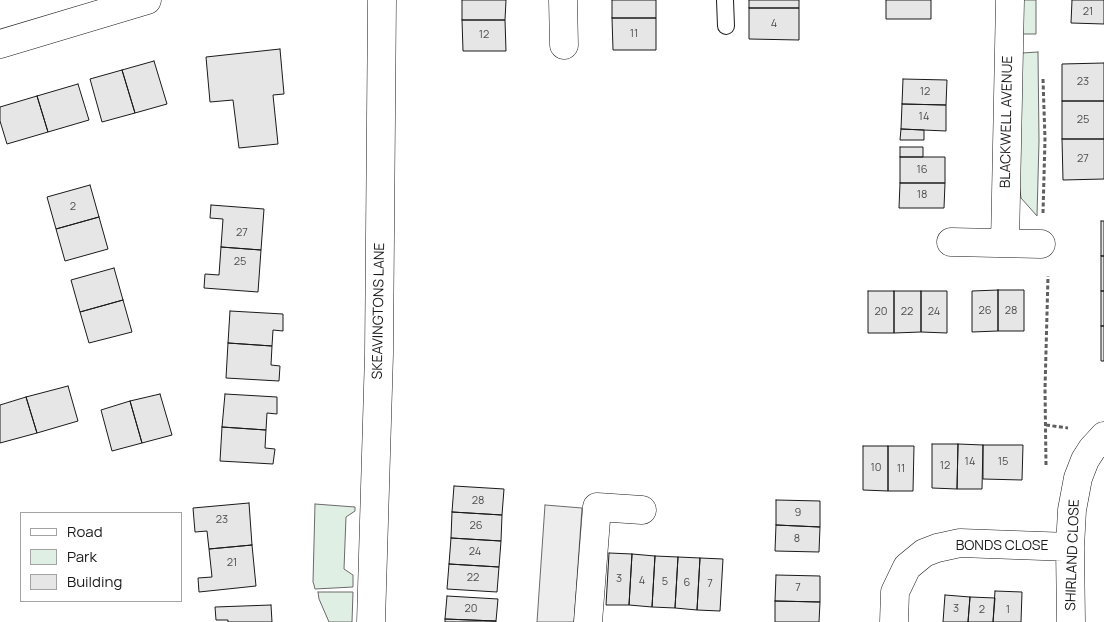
<!DOCTYPE html>
<style>
body{margin:0}
#map{position:relative;width:1104px;height:622px;overflow:hidden;background:#fff;font-family:Manrope,sans-serif}
canvas{display:block}
.legend{position:absolute;left:20px;top:512px;width:162px;height:90px;box-sizing:border-box;background:#fff;border:1px solid #a3a3a3;margin:0;padding:6px 9px;list-style:none;font-size:15px;color:#1a1a1a}
.legend li{display:flex;align-items:center;gap:10px;height:25px}
.legend b{width:25px;border:1px solid #a3a3a3}
</style>
<div id="map">
<canvas width="1104" height="622"></canvas>
<ul class="legend">
<li><b style="height:6px;background:#fff"></b>Road</li>
<li><b style="height:14px;background:#e0efe3"></b>Park</li>
<li><b style="height:14px;background:#e6e6e6"></b>Building</li>
</ul>
</div>
<script>
const context = document.querySelector('canvas').getContext('2d');
context.lineJoin = 'round';
function fill(path, color) { context.fillStyle = color; context.fill(path, 'evenodd'); }
const shape = rows => new Path2D(rows.map(r => 'M' + r).join(''));
function strokePath(path, color, width, dash) { context.strokeStyle = color; context.lineWidth = width; context.lineCap = dash ? 'butt' : 'round'; context.setLineDash(dash || []); context.stroke(path); }
function write(font, color, halo, rows, align = 'center') {
  context.font = font + ' Manrope,sans-serif'; context.lineWidth = 4; context.setLineDash([]); context.textBaseline = 'middle'; context.strokeStyle = halo; context.fillStyle = color; for (const [text, x, y, turn = 0] of rows) {
    context.save(); context.translate(x, y); context.rotate((+turn || 0) * Math.PI / 180); context.textAlign = isNaN(turn) ? turn : align; if (halo) context.strokeText(text, 0, 0); context.fillText(text, 0, 0); context.restore();
  }
}
const green = shape([
 [1023,0,1036,0,1036,34,1023,34,1023,0],
 [1038,52,1039,141,1037,216,1021,198,1019,183,1022,53,1038,52],
 [315,504,355,507,355,511,346,517,344,569,353,575,353,587,315,589,314,585,313,582,315,504],
 [318,592,353,592,352,622,329,622,319,599,318,592]
]);
const parking = shape([
 [545,505,582,508,574,622,537,622,545,505]
]);
const building = shape([
 [462,0,506,0,505,20,462,20,462,0],
 [612,0,656,0,656,18,612,18,612,0],
 [749,0,799,0,799,8,749,8,749,0],
 [886,0,931,0,931,19,886,19,886,0],
 [1072,0,1104,0,1104,24,1071,23,1072,0],
 [749,8,799,8,799,40,749,39,749,8],
 [612,18,656,18,656,50,613,50,612,18],
 [462,20,505,20,506,51,463,51,462,20],
 [280,49,284,94,273,95,278,144,239,148,233,100,210,102,206,57,280,49],
 [154,61,167,104,135,113,122,70,154,61],
 [1104,63,1104,101,1062,101,1062,64,1104,63],
 [122,70,135,113,102,122,90,79,122,70],
 [903,79,947,80,946,105,902,104,903,79],
 [78,84,89,120,48,132,37,96,78,84],
 [37,96,48,132,7,144,0,121,0,107,37,96],
 [1062,101,1104,101,1104,139,1062,139,1062,101],
 [902,104,946,105,946,131,901,129,902,104],
 [901,129,924,130,924,140,900,140,901,129],
 [1062,139,1104,139,1104,179,1063,180,1062,139],
 [900,147,923,147,923,157,900,157,900,147],
 [900,157,945,157,945,183,900,183,900,157],
 [900,183,945,183,944,208,899,208,900,183],
 [90,185,99,217,56,229,47,197,90,185],
 [211,205,264,209,261,250,221,247,223,219,210,218,211,205],
 [99,217,108,249,65,261,56,229,99,217],
 [1101,221,1104,221,1104,256,1101,256,1101,221],
 [221,247,261,250,258,292,204,288,205,274,219,275,221,247],
 [1101,256,1104,256,1104,291,1101,291,1101,256],
 [114,268,123,300,80,312,71,280,114,268],
 [998,290,998,331,972,332,972,291,998,290],
 [998,290,1024,290,1024,331,998,331,998,290],
 [868,291,894,291,894,333,868,333,868,291],
 [894,291,921,291,921,332,894,333,894,291],
 [921,291,947,291,947,333,921,332,921,291],
 [1101,291,1104,291,1104,326,1101,326,1101,291],
 [123,300,132,332,89,343,80,312,123,300],
 [230,311,283,314,283,331,273,330,272,346,228,343,230,311],
 [1101,326,1104,326,1104,361,1101,361,1101,326],
 [228,343,272,346,271,365,280,366,279,381,226,378,228,343],
 [68,386,78,421,37,433,26,397,68,386],
 [160,394,172,435,142,443,130,401,160,394],
 [225,394,277,397,277,414,267,413,266,430,222,427,225,394],
 [26,397,37,433,0,443,0,405,26,397],
 [130,401,142,443,112,451,101,410,130,401],
 [222,427,266,430,265,448,275,449,273,464,220,461,222,427],
 [932,444,958,444,957,489,932,488,932,444],
 [958,444,983,445,982,489,957,489,958,444],
 [983,445,1023,445,1022,480,983,479,983,445],
 [863,446,888,446,888,491,863,490,863,446],
 [888,446,914,446,913,491,888,491,888,446],
 [454,486,504,489,502,515,452,512,454,486],
 [776,500,820,501,820,527,776,525,776,500],
 [249,503,252,545,209,549,207,531,195,532,193,508,249,503],
 [452,512,502,515,501,541,451,538,452,512],
 [776,525,820,527,819,552,775,551,776,525],
 [451,538,501,541,499,567,449,564,451,538],
 [252,545,256,586,199,592,198,578,212,577,209,549,252,545],
 [609,553,632,554,629,605,606,605,609,553],
 [632,554,655,556,652,607,629,605,632,554],
 [655,556,678,557,675,608,652,607,655,556],
 [678,557,700,558,697,610,675,608,678,557],
 [700,558,723,559,720,611,697,610,700,558],
 [449,564,499,567,497,592,447,589,449,564],
 [776,575,820,576,820,602,775,601,776,575],
 [995,591,1022,592,1021,622,993,622,995,591],
 [945,595,970,597,968,622,943,622,945,595],
 [447,596,498,599,496,621,445,619,447,596],
 [970,597,995,598,993,622,968,622,970,597],
 [775,601,820,602,819,622,775,622,775,601],
 [271,605,272,622,228,622,228,620,216,620,215,607,271,605],
 [445,619,496,621,496,622,445,622,445,619]
]);
const path = shape([
 [1043,213,1045,139,1043,79],
 [1046,425,1068,428],
 [1046,465,1045,389,1048,276]
]);
const lane = shape([
 [725,0,726,26]
]);
const street = shape([
 [563,0,564,45],
 [0,44,147,0],
 [951,242,1041,244],
 [1005,243,1010,0],
 [371,622,379,354,382,0],
 [588,622,597,507,642,510],
 [894,622,895,592,907,567,924,553,937,548,960,543,1070,547],
 [1071,622,1070,547,1072,510,1078,478,1085,460,1092,449,1104,436]
]);
const numberNames = [
 ["21",1088,12],
 ["4",774,24],
 ["11",634,34],
 ["12",484,35],
 ["23",1083,82],
 ["12",925,92],
 ["14",924,117],
 ["25",1083,120],
 ["27",1083,159],
 ["16",922,170],
 ["18",922,195],
 ["2",73,207],
 ["27",242,233],
 ["25",240,262],
 ["26",985,311],
 ["28",1011,311],
 ["20",881,312],
 ["22",907,312],
 ["24",934,312],
 ["14",970,462],
 ["15",1003,462],
 ["12",945,466],
 ["10",876,468],
 ["11",901,469],
 ["28",478,501],
 ["9",798,513],
 ["23",222,520],
 ["26",476,526],
 ["8",797,539],
 ["24",475,552],
 ["21",232,563],
 ["22",473,578],
 ["3",619,579],
 ["4",642,581],
 ["5",665,582],
 ["6",687,583],
 ["7",710,584],
 ["7",798,588],
 ["20",471,609],
 ["3",956,609],
 ["2",982,610],
 ["1",1008,610]
];
const streetNames = [
 ["BLACKWELL AVENUE",1007,122,-89],
 ["SKEAVINGTONS LANE",379,311,-89],
 ["BONDS CLOSE",1002,546],
 ["SHIRLAND CLOSE",1073,555,-88]
];
fill(green, '#e0efe3');
strokePath(green, '#6a6a6a', 1);
fill(parking, '#ededed');
strokePath(parking, '#6a6a6a', 1);
fill(building, '#e6e6e6');
strokePath(building, '#1a1a1a', 1);
strokePath(lane, '#1a1a1a', 18);
strokePath(street, '#1a1a1a', 29);
strokePath(path, '#5f5f5f', 3, [4, 2.5]);
strokePath(lane, '#fff', 16);
strokePath(street, '#fff', 28);
write('11px', '#4d4d4d', null, numberNames);
write('14px', '#1a1a1a', '#fff', streetNames);
</script>
